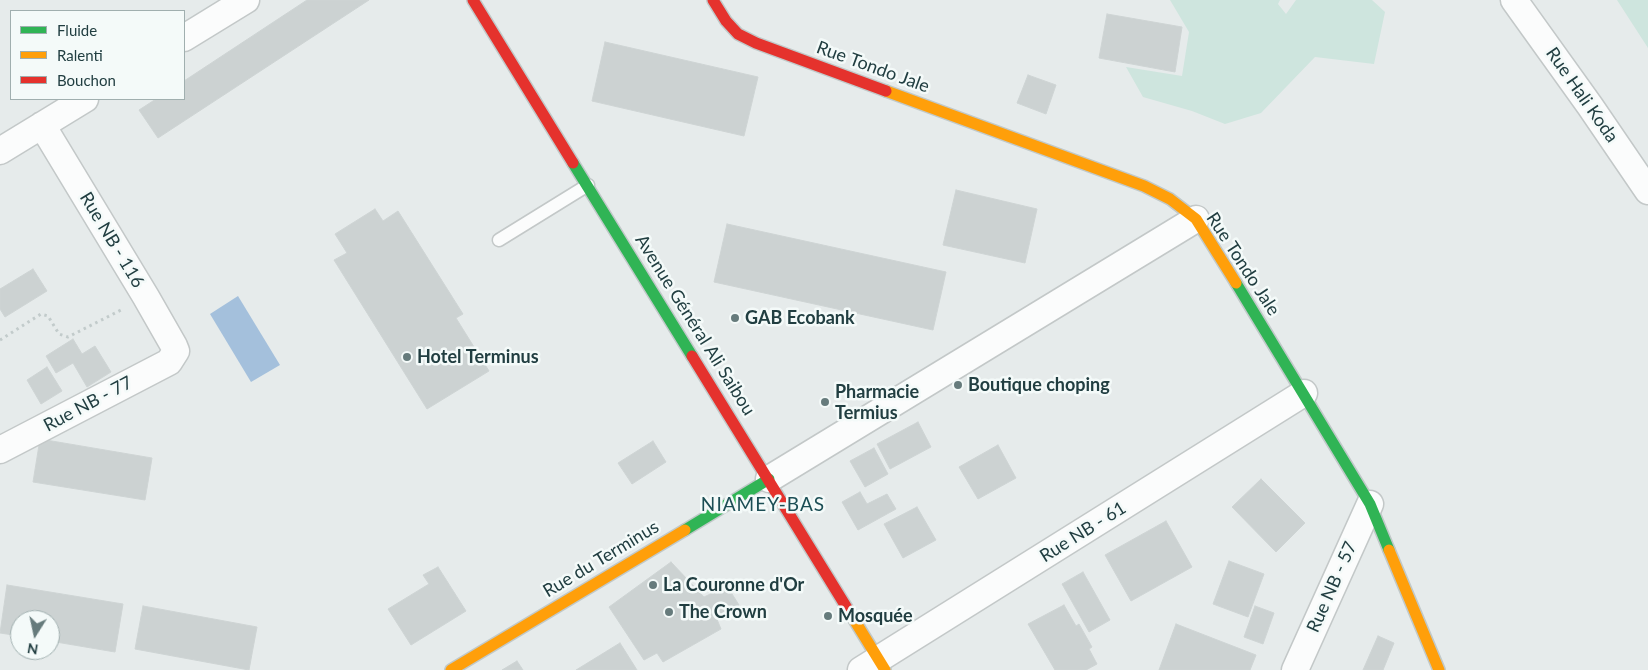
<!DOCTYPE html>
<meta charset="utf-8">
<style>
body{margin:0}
#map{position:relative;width:1648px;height:670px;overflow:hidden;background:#e6ebeb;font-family:Lato,sans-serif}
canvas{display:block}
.legend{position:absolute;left:10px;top:10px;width:175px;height:90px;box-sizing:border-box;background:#f4faf9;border:1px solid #a0afaf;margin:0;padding:6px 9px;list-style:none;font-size:15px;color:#213e41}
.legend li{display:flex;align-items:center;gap:10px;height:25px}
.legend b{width:25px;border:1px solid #a0afaf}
.north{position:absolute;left:10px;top:610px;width:50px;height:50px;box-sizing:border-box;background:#f4faf9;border:1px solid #a0afaf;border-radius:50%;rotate:190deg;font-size:14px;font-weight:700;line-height:20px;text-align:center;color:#213e41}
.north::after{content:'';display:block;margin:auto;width:18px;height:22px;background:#667b7c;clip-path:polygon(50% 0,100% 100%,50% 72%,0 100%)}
</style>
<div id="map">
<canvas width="1648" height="670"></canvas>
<ul class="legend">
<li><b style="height:6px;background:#30b455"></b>Fluide</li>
<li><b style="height:6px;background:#ff9f0a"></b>Ralenti</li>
<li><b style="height:6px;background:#e5322d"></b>Bouchon</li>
</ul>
<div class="north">N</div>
</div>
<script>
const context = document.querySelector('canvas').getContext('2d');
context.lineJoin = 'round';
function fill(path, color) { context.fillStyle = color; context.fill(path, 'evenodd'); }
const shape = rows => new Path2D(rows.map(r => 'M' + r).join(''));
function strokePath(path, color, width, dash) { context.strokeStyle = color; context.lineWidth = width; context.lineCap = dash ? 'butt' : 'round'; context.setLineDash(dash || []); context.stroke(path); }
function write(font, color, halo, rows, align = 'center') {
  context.font = font + ' Lato,sans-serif'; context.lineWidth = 5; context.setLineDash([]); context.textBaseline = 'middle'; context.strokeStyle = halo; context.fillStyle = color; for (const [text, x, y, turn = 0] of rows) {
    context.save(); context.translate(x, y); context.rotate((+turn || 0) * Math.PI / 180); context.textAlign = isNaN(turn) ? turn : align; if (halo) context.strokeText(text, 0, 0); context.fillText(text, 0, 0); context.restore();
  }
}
const green = shape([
 [1170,0,1280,0,1278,4,1286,14,1296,0,1372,0,1385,12,1374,64,1315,57,1261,113,1225,124,1192,111,1143,97,1126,67,1182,76,1189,32],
 [1617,0,1648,0,1648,48]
]);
const water = shape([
 [238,296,280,365,251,382,210,314]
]);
const building = shape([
 [307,0,369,0,158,138,139,110,156,99,184,99,184,81,307,0],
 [1107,14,1182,27,1175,72,1099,58,1107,14],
 [605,42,758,77,744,136,592,101,605,42],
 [1028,75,1056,85,1046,114,1017,103,1028,75],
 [956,190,1037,209,1025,263,943,245,956,190],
 [375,209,383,221,398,211,463,314,456,318,489,371,427,409,334,260,347,253,335,234,375,209],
 [727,224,946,272,933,330,714,282,727,224],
 [33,269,47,291,5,317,0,309,0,289,33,269],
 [73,339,82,354,95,346,111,372,87,387,73,363,56,373,46,356,73,339],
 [47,367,62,391,41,404,27,380,47,367],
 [918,422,931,447,890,469,877,444,918,422],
 [40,439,152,458,145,500,33,482,40,439],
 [653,441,666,462,632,484,618,463,653,441],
 [998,445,1016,478,978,499,959,467,998,445],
 [874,448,888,474,865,487,850,461,874,448],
 [1261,479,1305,523,1276,552,1232,507,1261,479],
 [860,492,867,504,887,494,896,509,858,530,842,502,860,492],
 [917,507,936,540,903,558,884,524,917,507],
 [1166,521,1192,567,1131,601,1105,555,1166,521],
 [1229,561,1264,574,1248,617,1213,604,1229,561],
 [671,562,704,597,727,586,739,605,716,617,721,629,663,662,657,653,644,660,609,607,671,562],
 [438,567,466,611,411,645,388,609,429,584,423,575,438,567],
 [1083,572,1110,620,1089,632,1062,584,1083,572],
 [7,585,123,604,115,652,50,641,50,620,20,620,20,636,0,633,7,585],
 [1064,605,1076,626,1079,624,1092,647,1089,649,1097,664,1086,670,1055,670,1028,624,1064,605],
 [143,606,257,627,249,670,135,649,143,606],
 [1255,606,1274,613,1263,644,1244,637,1255,606],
 [1176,624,1256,655,1250,670,1159,670,1176,624],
 [1378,636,1394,643,1383,670,1363,670,1378,636],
 [620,643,637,670,576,670,620,643],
 [517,661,523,670,502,670,517,661]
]);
const path = shape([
 [0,340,41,314,48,316,59,334,68,337,123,309]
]);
const lane = shape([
 [499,240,588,185]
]);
const street = shape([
 [1514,0,1590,106,1648,191],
 [184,38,246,0],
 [0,151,85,99],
 [0,450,169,362,176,351,174,346,146,297,42,125],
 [769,479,1196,219],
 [861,670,1304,393],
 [1295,670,1370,504]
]);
const fast = shape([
 [573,163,692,356],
 [1236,283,1370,504,1389,550],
 [685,530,769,479]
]);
const slow = shape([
 [886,91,1144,186,1170,199,1196,219,1236,283],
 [1389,550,1439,670],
 [850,613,885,670],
 [451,670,685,530]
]);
const jam = shape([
 [473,0,573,163],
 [713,0,726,21,738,34,756,43,886,91],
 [692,356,850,613]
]);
const markers = [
 [735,318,5,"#667b7c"],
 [407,357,5,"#667b7c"],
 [958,385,5,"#667b7c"],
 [825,402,5,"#667b7c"],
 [653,585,5,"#667b7c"],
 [669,612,5,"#667b7c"],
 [828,616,5,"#667b7c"]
];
const streetNames = [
 ["Rue Tondo Jale",873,67,20],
 ["Rue Hali Koda",1582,95,55],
 ["Rue NB - 116",112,240,59],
 ["Rue Tondo Jale",1243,264,57],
 ["Avenue Général Ali Saibou",695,325,58],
 ["Rue NB - 77",88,404,-28],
 ["Rue NB - 61",1083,532,-32],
 ["Rue du Terminus",601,559,-31],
 ["Rue NB - 57",1332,587,-66]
];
const poiNames = [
 ["GAB Ecobank",745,318],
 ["Hotel Terminus",417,357],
 ["Boutique choping",968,385],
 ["Pharmacie",835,392],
 ["Termius",835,413],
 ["La Couronne d'Or",663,585],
 ["The Crown",679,612],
 ["Mosquée",838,616]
];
const neighbourhoodNames = [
 ["NIAMEY-BAS",763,505]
];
fill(green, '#cee5de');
fill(water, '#a4c0dc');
fill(building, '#ccd2d2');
strokePath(building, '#ced4d4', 1);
strokePath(lane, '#c3c8c8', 15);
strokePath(street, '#c3c8c8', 29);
strokePath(fast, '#c1c9c9', 14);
strokePath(slow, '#c1c9c9', 14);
strokePath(jam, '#c1c9c9', 14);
strokePath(path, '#c2cbcb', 3, [2.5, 4]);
strokePath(lane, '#fbfcfc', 12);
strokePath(street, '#fbfcfc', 26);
strokePath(fast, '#30b455', 11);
strokePath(slow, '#ff9f0a', 11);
strokePath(jam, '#e5322d', 11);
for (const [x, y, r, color] of markers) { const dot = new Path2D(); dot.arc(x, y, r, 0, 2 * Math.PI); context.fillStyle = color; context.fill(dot); strokePath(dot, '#f4faf9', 2); }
write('18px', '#213e41', '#f4faf9', streetNames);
write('bold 18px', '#213e41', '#f4faf9', poiNames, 'left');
context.letterSpacing = '1px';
write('19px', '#1c4e55', '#f4faf9', neighbourhoodNames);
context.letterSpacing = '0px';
</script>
